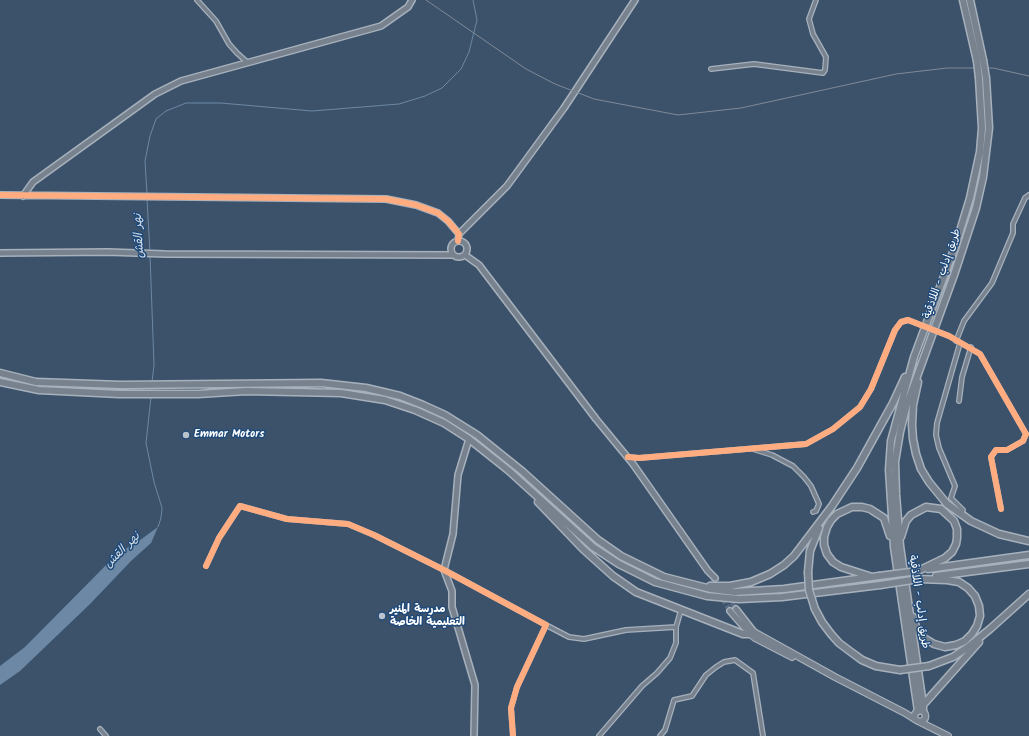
<!DOCTYPE html>
<meta charset="utf-8">
<style>
body{margin:0}
canvas{display:block;background:#3c526b}
</style>
<canvas width="1029" height="736"></canvas>
<script>
const context = document.querySelector('canvas').getContext('2d');
context.lineJoin = 'round';
function fill(path, color) { context.fillStyle = color; context.fill(path, 'evenodd'); }
const shape = rows => new Path2D(rows.map(r => 'M' + r).join(''));
function strokePath(path, color, width, dash) { context.strokeStyle = color; context.lineWidth = width; context.lineCap = dash ? 'butt' : 'round'; context.setLineDash(dash || []); context.stroke(path); }
function write(font, color, halo, rows, align = 'center') {
  context.font = font + ' Kalam,"Playpen Sans Arabic",sans-serif'; context.lineWidth = 3; context.setLineDash([]); context.textBaseline = 'middle'; context.strokeStyle = halo; context.fillStyle = color; for (const [text, x, y, turn = 0] of rows) {
    context.save(); context.translate(x, y); context.rotate((+turn || 0) * Math.PI / 180); context.textAlign = isNaN(turn) ? turn : align; if (halo) context.strokeText(text, 0, 0); context.fillText(text, 0, 0); context.restore();
  }
}
const water = shape([
 [158,527,151,543,132,560,90,604,20,671,0,685,0,666,25,647,118,553,136,543]
]);
const stream = shape([
 [147,194,145,161,150,136,156,119,166,111,186,103,221,103,312,111,399,104,425,96,442,88,461,69,469,52,477,20,473,0],
 [147,199,150,252],
 [150,255,154,365,152,382],
 [151,397,146,443,154,482,162,508,161,518,158,527]
]);
const secondaryTunnel = shape([
 [715,578,736,609],
 [711,580,730,611]
]);
const street = shape([
 [197,0,216,21,229,44,237,53,247,62],
 [711,69,754,64,823,73,825,70,826,57,813,34,809,19,816,0],
 [949,336,980,354,1026,434,1023,441,1007,450,996,450,991,457,1001,509],
 [956,341,964,321,992,283,1013,233,1013,224,1025,198,1029,195],
 [960,343,937,423,936,435,939,448,955,486,951,498,963,510,961,515],
 [959,401,962,377,971,347],
 [753,449,772,455,793,466,804,477,811,486,819,504,816,511,813,512],
 [628,457,639,458,806,444,833,429,860,407,871,389,895,330,901,322,908,320],
 [206,566,219,538,240,506,287,519,348,524,374,535,444,570,546,625,517,687,511,708,513,736],
 [546,625,569,637,584,639,626,630,676,627],
 [100,729,106,736],
 [599,736,642,686,657,673,670,658,676,643,676,627,681,610],
 [660,736,665,730,674,700,692,696,706,675,716,667,724,662,735,660,753,673,763,736]
]);
const secondary = shape([
 [0,195,386,199,416,205,438,213,448,221,459,234,458,241],
 [23,196,33,182,155,94,181,81,381,26,408,7,412,0],
 [459,234,507,186,564,108,635,0],
 '451 249a8 8 0 1 1 16 0a8 8 0 1 1-16 0Z',
 [0,253,108,252,165,254,453,255],
 [465,255,479,265,596,419,633,464,708,571,715,578],
 [469,439,458,475,453,534,444,570,452,591,452,607,475,685,474,736],
 [736,609,754,632],
 [730,611,750,634]
]);
const primary = shape([
 [750,634,754,632,835,677,905,713,916,720],
 [750,634,755,638,792,657],
 '914.5 716a5.5 5.5 0 1 1 11 0a5.5 5.5 0 1 1-11 0Z',
 [920,722,948,736]
]);
const highway = shape([
 [963,0,977,61],
 [970,0,983,60],
 [0,373,36,382,121,385,321,383,366,388,400,396,423,405,445,415,477,435,523,472,598,540,621,556,664,577,711,589,735,592,784,589,879,576],
 [0,382,39,390,119,394,198,394,246,391,341,393,385,400,415,410,444,423,469,439,508,470,593,547,619,564,655,582,707,596,739,599,782,597,880,585],
 [918,382,913,405,912,425,913,439,916,454,921,469,929,482,947,504,971,521,999,534,1029,541],
 [538,502,583,549,613,576,636,592,743,634,750,634],
 [901,537,906,521,911,515,926,507,941,509,954,521,957,529,957,538,956,544,952,552,945,558,918,571],
 [928,569,1029,555],
 [808,572,810,551,819,528],
 [869,576,841,567,833,562,827,554,824,545,824,537,827,527,831,520,837,514,852,507,862,507,870,509,884,518,890,536],
 [936,576,1029,564],
 [710,586,730,586,751,582,770,574,784,565,794,556,832,506,857,468,893,403,905,377],
 [815,609,822,622,831,634,839,643,851,652,862,660,876,666,900,670],
 [913,617,917,630,924,638,934,644,945,647,956,645,965,641,972,634,977,626,980,616,979,606,975,596,968,588,959,582,947,580,919,579],
 [929,666,953,657,968,647,990,629,1029,594],
 [923,705,979,642],
 [918,711,894,547,889,470,891,441,914,357,956,244,970,198,980,152,982,128,979,78],
 [923,711,923,705,900,546,896,494,895,462,900,432,907,404,954,275,976,208,983,177,989,128,986,78]
]);
const rail = shape([
 [426,0,526,69,555,84,594,99,678,115,741,108,896,74,947,68,993,68,1029,76]
]);
const streetBridge = shape([
 [908,320,949,336]
]);
const highwayBridge = shape([
 [983,60,986,78],
 [977,61,979,78],
 [808,572,809,590,815,609],
 [879,576,918,571],
 [880,585,919,579],
 [900,670,929,666]
]);
const cycleway = shape([
 [0,195,386,199,416,205,438,213,448,221,459,234,458,241],
 [628,457,639,458,806,444,833,429,860,407,871,389,895,330,901,322,908,320,949,336,980,354,1026,434,1023,441,1007,450,996,450,991,457,1001,509],
 [206,566,219,538,240,506,287,519,348,524,374,535,444,570,546,625,517,687,511,708,513,736]
]);
const markers = [
 [186,435,4,"#bbc2cb"],
 [382,616,4,"#bbc2cb"]
];
const streetNames = [
 ["طريق إدلب - اللاذقية",943,274,-71],
 ["طريق إدلب - اللاذقية",918,602,82]
];
const poiNames = [
 ["Emmar Motors",194,435],
 ["مدرسة المنير",390,610],
 ["التعليمية الخاصة",390,623]
];
const waterNames = [
 ["نهر القش",140,236,-93],
 ["نهر القش",123,551,-45]
];
fill(water, '#6c88a5');
strokePath(stream, '#6c88a5', 1);
strokePath(secondaryTunnel, '#596c81', 5, [5, 2.5]);
strokePath(street, '#a7b1bc', 6);
strokePath(secondary, '#a7b1bc', 8);
strokePath(primary, '#a7b1bc', 8);
strokePath(highway, '#a7b1bc', 9);
strokePath(street, '#77828e', 3.5);
strokePath(secondary, '#77828e', 5);
strokePath(primary, '#77828e', 5.5);
strokePath(highway, '#77828e', 6);
strokePath(rail, '#7f8996', 1);
strokePath(streetBridge, '#a7b1bc', 6, []);
strokePath(highwayBridge, '#a7b1bc', 9, []);
strokePath(streetBridge, '#77828e', 3.5);
strokePath(highwayBridge, '#77828e', 6);
strokePath(cycleway, '#ffac80', 6);
for (const [x, y, r, color] of markers) { const dot = new Path2D(); dot.arc(x, y, r, 0, 2 * Math.PI); context.fillStyle = color; context.fill(dot); strokePath(dot, '#1f4a7a', 1.5); }
write('11px', '#fff', '#1f4a7a', streetNames);
write('bold 11px', '#fff', '#1f4a7a', poiNames, 'left');
write('italic 12px', '#d4dde6', '#1f4a7a', waterNames);
</script>
